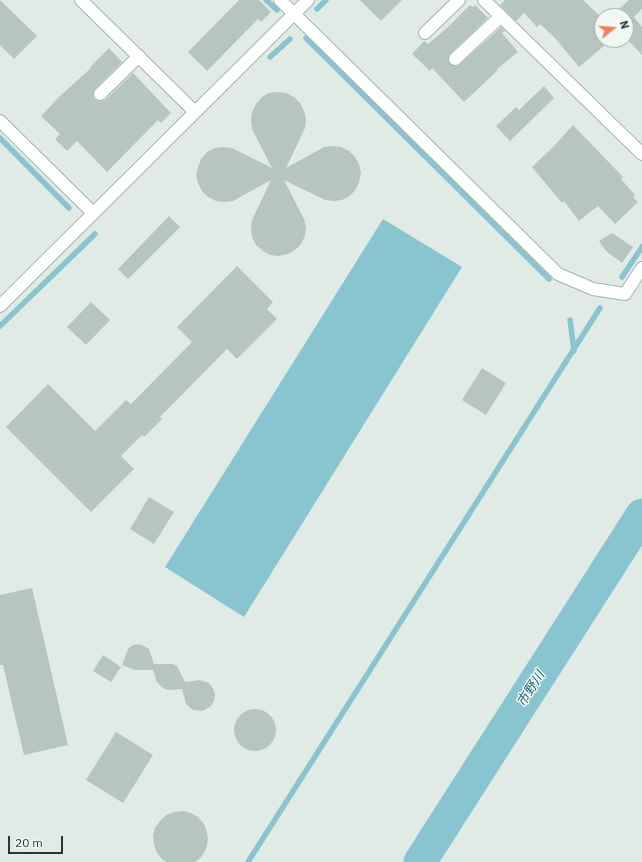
<!DOCTYPE html>
<meta charset="utf-8">
<style>
body{margin:0}
#map{position:relative;width:642px;height:862px;overflow:hidden;background:#e0ebe6;font-family:"IBM Plex Sans",sans-serif}
canvas{display:block}
.north{position:absolute;left:594px;top:8px;width:40px;height:40px;box-sizing:border-box;background:#f1f8f4;border:1px solid #9eada8;border-radius:50%;rotate:73deg;font-size:11px;font-weight:700;line-height:16px;text-align:center;color:#213c35}
.north::after{content:'';display:block;margin:auto;width:14px;height:18px;background:#f27f57;clip-path:polygon(50% 0,100% 100%,50% 72%,0 100%)}
.scale{position:absolute;left:8px;top:836px;width:55px;height:18px;box-sizing:border-box;border:2px solid #213c35;border-top:0;padding-left:5px;font-size:12px;line-height:14px;white-space:nowrap;color:#213c35;-webkit-text-stroke:3px #f1f8f4;paint-order:stroke}
</style>
<div id="map">
<canvas width="642" height="862"></canvas>
<div class="north">N</div>
<div class="scale">20 m</div>
</div>
<script>
const context = document.querySelector('canvas').getContext('2d');
context.lineJoin = 'round';
function fill(path, color) { context.fillStyle = color; context.fill(path, 'evenodd'); }
const shape = rows => new Path2D(rows.map(r => 'M' + r).join(''));
function strokePath(path, color, width, dash) { context.strokeStyle = color; context.lineWidth = width; context.lineCap = dash ? 'butt' : 'round'; context.setLineDash(dash || []); context.stroke(path); }
function write(font, color, halo, rows, align = 'center') {
  context.font = font + ' "IBM Plex Sans","Noto Sans JP",sans-serif'; context.lineWidth = 3; context.setLineDash([]); context.textBaseline = 'middle'; context.strokeStyle = halo; context.fillStyle = color; for (const [text, x, y, turn = 0] of rows) {
    context.save(); context.translate(x, y); context.rotate((+turn || 0) * Math.PI / 180); context.textAlign = isNaN(turn) ? turn : align; if (halo) context.strokeText(text, 0, 0); context.fillText(text, 0, 0); context.restore();
  }
}
const water = shape([
 [383,219,462,267,244,617,165,567]
]);
const stream = shape([
 [266,0,277,10],
 [317,9,326,0],
 [306,38,549,279],
 [270,57,290,39],
 [0,138,69,208],
 [622,277,642,247],
 [570,320,574,351],
 [0,326,95,234],
 [248,862,600,308]
]);
const river = shape([
 [420,862,642,515]
]);
const building = shape([
 [0,0,37,36,14,59,0,45],
 [239,0,259,0,271,12,261,22,258,19,207,71,188,52],
 [360,0,402,0,381,21],
 [505,0,583,0,602,18,602,40,611,40,579,67,555,38,540,24,537,27,524,13,516,21,500,5],
 [629,0,642,0,642,9,634,17,642,27,642,55,626,38,626,16,611,16],
 [470,5,473,7,475,5,488,18,490,16,450,54,448,60,450,64,456,66,460,64,501,27,505,31,502,33,518,52,497,69,498,70,464,102,432,68,430,71,412,54,424,41,428,44,448,27],
 [109,48,122,62,95,89,93,95,94,99,98,101,105,100,133,73,171,113,161,123,158,120,107,172,77,141,67,151,55,139,60,134,41,116,60,96,91,68,90,67],
 [544,86,554,98,510,141,496,126,516,107,519,110],
 [277,92,286,93,294,97,300,103,304,111,306,119,305,128,286,168,324,147,332,146,341,147,349,151,355,157,359,164,361,173,359,182,356,189,350,196,342,200,334,201,325,200,284,180,304,219,306,227,305,236,301,244,295,250,288,254,279,256,270,255,263,251,256,245,252,237,251,229,252,220,271,180,233,201,224,202,216,201,208,197,202,191,198,183,196,175,198,167,201,159,207,152,215,148,223,147,232,148,272,168,252,129,251,120,252,112,256,104,262,97,269,93],
 [573,125,623,177,621,179,635,195,633,197,638,202,615,224,598,206,579,221,564,201,562,203,532,167,554,146],
 [169,216,180,227,128,279,118,269],
 [612,233,633,247,622,263,606,251,599,241],
 [237,266,273,302,267,309,277,319,237,359,227,349,160,417,162,419,144,437,142,435,121,456,134,469,91,512,6,427,48,384,95,431,126,400,131,404,192,342,177,327],
 [91,302,110,320,86,345,67,327],
 [482,368,506,383,486,415,462,400],
 [149,497,174,512,154,544,130,529],
 [32,588,68,745,24,755,3,665,0,665,0,595],
 [139,644,144,646,149,649,154,664,172,664,177,666,185,682,200,680,209,683,213,688,215,694,214,701,211,706,203,711,193,710,186,704,182,689,168,690,163,688,157,682,153,670,135,670,122,665,128,649,133,645],
 [103,655,121,667,111,682,93,671],
 '234 730a21 21 0 1 1 42 0a21 21 0 1 1-42 0Z',
 [116,732,153,755,123,803,86,780],
 [183,811,191,813,198,817,204,824,207,832,208,840,206,849,202,856,195,862,167,862,163,860,157,853,154,845,153,836,155,828,160,821,166,815,174,812]
]);
const minor = shape([
 [81,0,195,112],
 [280,0,558,274,593,289,625,294,642,268],
 [484,0,642,154],
 [425,33,459,0],
 [455,59,501,16],
 [100,94,139,56],
 [0,121,93,213],
 [0,306,308,0]
]);
const waterNames = [
 ["市野川",531,689,-57]
];
fill(water, '#88c5d1');
strokePath(stream, '#88c5d1', 5.5);
strokePath(river, '#88c5d1', 33);
fill(building, '#b6c6bf');
strokePath(minor, '#a3b3ad', 14);
strokePath(minor, '#fff', 12);
write('italic 13px', '#1b6778', '#f1f8f4', waterNames);
</script>
